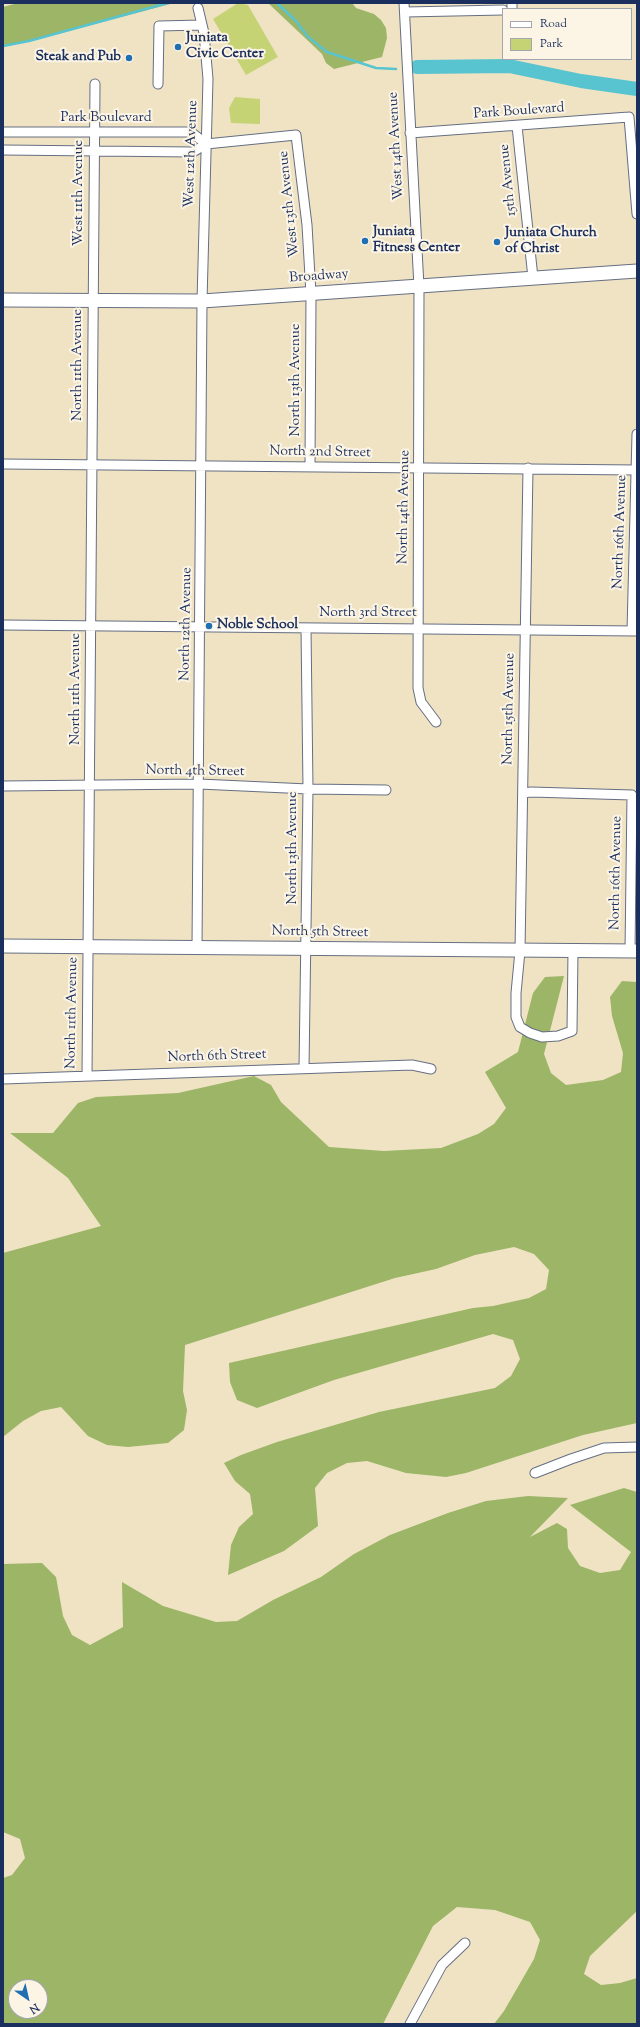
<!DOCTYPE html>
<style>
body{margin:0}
#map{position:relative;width:640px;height:2027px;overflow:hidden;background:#efe3c4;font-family:"Sorts Mill Goudy",serif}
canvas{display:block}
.frame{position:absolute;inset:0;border:4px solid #1b2f5e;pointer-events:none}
.legend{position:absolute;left:502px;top:8px;width:130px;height:52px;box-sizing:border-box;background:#fcf5e5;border:1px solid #a2a6af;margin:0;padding:5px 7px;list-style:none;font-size:12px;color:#1b2f5e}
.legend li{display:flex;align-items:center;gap:8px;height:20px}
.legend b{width:20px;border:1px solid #a2a6af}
.north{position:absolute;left:8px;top:1979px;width:40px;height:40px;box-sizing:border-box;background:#fcf5e5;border:1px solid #a2a6af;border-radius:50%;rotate:146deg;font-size:11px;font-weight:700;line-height:16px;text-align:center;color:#1b2f5e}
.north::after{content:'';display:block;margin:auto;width:14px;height:18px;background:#1f6fb2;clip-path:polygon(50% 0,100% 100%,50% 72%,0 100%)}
</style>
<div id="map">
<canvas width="640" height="2027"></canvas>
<div class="frame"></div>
<ul class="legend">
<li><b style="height:5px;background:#fff"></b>Road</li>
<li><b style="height:11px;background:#c6d375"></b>Park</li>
</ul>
<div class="north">N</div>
</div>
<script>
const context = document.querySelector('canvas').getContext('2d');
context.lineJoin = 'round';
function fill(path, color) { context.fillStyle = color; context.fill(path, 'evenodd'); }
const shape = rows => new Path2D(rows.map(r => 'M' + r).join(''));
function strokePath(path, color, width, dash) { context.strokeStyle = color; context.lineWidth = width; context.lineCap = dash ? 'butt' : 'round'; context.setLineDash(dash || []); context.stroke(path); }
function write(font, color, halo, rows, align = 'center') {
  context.font = font + ' "Sorts Mill Goudy",serif'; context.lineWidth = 4; context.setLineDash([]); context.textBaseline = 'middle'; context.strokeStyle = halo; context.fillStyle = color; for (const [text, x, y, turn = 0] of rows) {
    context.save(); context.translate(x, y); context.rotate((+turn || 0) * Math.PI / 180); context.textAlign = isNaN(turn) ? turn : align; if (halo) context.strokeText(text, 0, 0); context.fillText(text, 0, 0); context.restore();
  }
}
const green = shape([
 [238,3,248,5,278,57,246,75,213,19],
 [235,97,260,99,260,124,231,123,229,108]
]);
const forest = shape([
 [18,3,174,3,38,39,3,47,3,7],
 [268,3,352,3,356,8,374,14,381,20,386,28,387,38,382,57,334,69,326,63,322,54],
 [564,976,544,1054,551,1073,566,1085,603,1080,621,1072,623,1053,612,1016,610,997,622,981,637,982,637,1423,583,1435,466,1473,446,1477,406,1473,367,1461,347,1463,327,1473,315,1488,318,1526,284,1551,228,1575,231,1545,239,1527,253,1514,250,1494,235,1481,224,1463,241,1455,277,1442,379,1412,495,1388,511,1376,520,1359,513,1340,493,1334,334,1380,257,1408,237,1400,230,1382,229,1363,473,1308,493,1306,529,1298,546,1289,549,1270,534,1254,514,1247,475,1255,436,1269,395,1278,185,1345,183,1391,187,1410,184,1430,168,1443,128,1447,107,1445,88,1436,61,1407,41,1411,23,1421,3,1437,3,1253,101,1226,68,1178,10,1133,53,1133,78,1103,96,1097,178,1093,254,1076,271,1085,281,1102,329,1147,384,1151,441,1148,478,1134,494,1124,506,1108,485,1072,518,1052,533,993,545,977],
 [624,1488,637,1492,637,1911,590,1956,584,1974,601,1985,620,1983,637,1978,637,2024,494,2024,504,2011,534,1959,540,1940,530,1922,495,1910,457,1907,433,1926,383,2024,3,2024,3,1878,12,1875,25,1858,20,1839,3,1832,3,1564,42,1563,56,1577,63,1616,72,1635,90,1645,123,1627,122,1582,163,1606,216,1622,237,1621,273,1600,321,1577,354,1554,390,1535,448,1513,486,1501,528,1496,568,1498,530,1537,557,1523,567,1529,568,1548,580,1566,600,1573,620,1570,631,1552,570,1505],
 [16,1987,40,1987,40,2011,16,2011]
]);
const stream = shape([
 [277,3,296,21,308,37,327,52,376,68,396,69],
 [3,46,29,41,168,3]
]);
const river = shape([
 [417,67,509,66,581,81,637,89]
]);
const street = shape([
 [404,3,419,287,418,688,421,702,436,722],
 [512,3,512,9],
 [405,12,503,10],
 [158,84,159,26,202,25],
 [629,117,637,214],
 [517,126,533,278],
 [3,132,191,132,206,144],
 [410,133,629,117],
 [3,150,193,152,206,144,296,135,307,225,311,294,310,466],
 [3,464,637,470],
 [528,468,520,951,516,993,516,1017,520,1027,530,1033,542,1037,558,1036,572,1031,573,951],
 [3,625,637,631],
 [632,631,637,434],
 [3,786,199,784,308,789,386,790],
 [523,793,531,792,632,795,630,951],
 [197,947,202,301,208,79,204,33,198,8],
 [304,1068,308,789,306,628],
 [87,1076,95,84],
 [3,1079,412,1065,431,1069],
 [535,1473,571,1459,604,1448,637,1447],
 [410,2024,442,1965,465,1943]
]);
const secondary = shape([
 [3,300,202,301,637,271],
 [3,946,637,951]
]);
const markers = [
 [178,47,4,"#1f6fb2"],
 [129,58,4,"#1f6fb2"],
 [365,241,4,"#1f6fb2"],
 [497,242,4,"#1f6fb2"],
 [209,626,4,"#1f6fb2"]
];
const poiNames = [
 ["Juniata",186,39],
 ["Civic Center",186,55],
 ["Steak and Pub",121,58,"right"],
 ["Juniata",373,233],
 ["Fitness Center",373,249],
 ["Juniata Church",505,234],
 ["of Christ",505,250],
 ["Noble School",217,626]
];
const streetNames = [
 ["Park Boulevard",519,112,-4],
 ["Park Boulevard",106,119],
 ["West 14th Avenue",397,146,-93],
 ["West 12th Avenue",192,154,-88],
 ["15th Avenue",509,180,-96],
 ["West 11th Avenue",80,193,-90],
 ["West 13th Avenue",290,204,-96],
 ["Broadway",319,277,-4],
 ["North 11th Avenue",79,365,-90],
 ["North 13th Avenue",297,380,-90],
 ["North 2nd Street",320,453,1],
 ["North 14th Avenue",405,507,-89],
 ["North 16th Avenue",621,532,-88],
 ["North 3rd Street",368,614],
 ["North 12th Avenue",187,624,-89],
 ["North 11th Avenue",77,689,-90],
 ["North 15th Avenue",510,709,-89],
 ["North 4th Street",195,772,1],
 ["North 13th Avenue",294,848,-90],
 ["North 16th Avenue",617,873,-89],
 ["North 5th Street",320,933,1],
 ["North 11th Avenue",73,1013,-89],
 ["North 6th Street",217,1057,-2]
];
fill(green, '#c6d375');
fill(forest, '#9cb566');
strokePath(stream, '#58c4d0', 2.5);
strokePath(river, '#58c4d0', 14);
strokePath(street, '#656e82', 11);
strokePath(secondary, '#656e82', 15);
strokePath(street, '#fff', 9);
strokePath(secondary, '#fff', 13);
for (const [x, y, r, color] of markers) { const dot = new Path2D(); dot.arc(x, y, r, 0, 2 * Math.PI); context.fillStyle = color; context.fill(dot); strokePath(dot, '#fcf5e5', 1.5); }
write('bold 14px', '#1b2f5e', '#fcf5e5', poiNames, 'left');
write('14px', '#1b2f5e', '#fcf5e5', streetNames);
</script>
